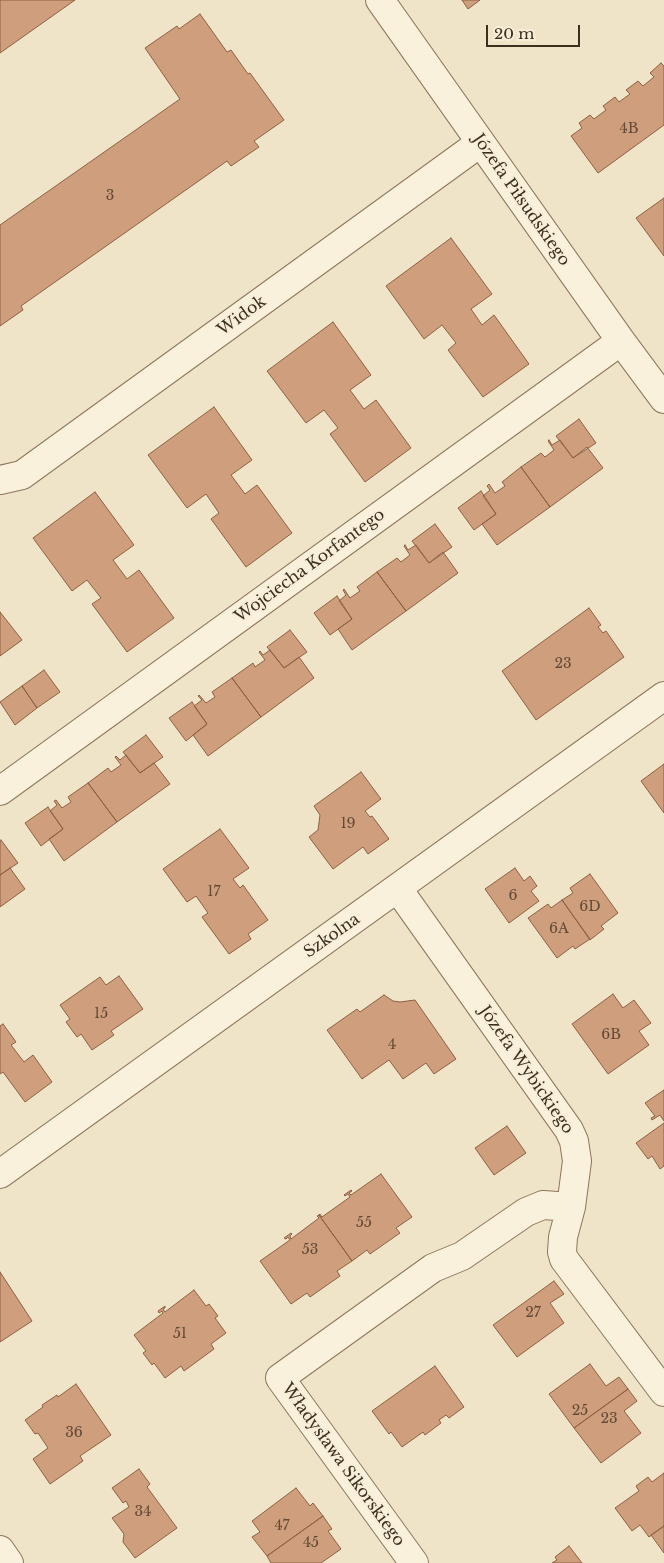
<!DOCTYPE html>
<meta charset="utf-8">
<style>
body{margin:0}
#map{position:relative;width:664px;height:1563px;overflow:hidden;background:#f0e4c8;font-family:"Libre Baskerville",serif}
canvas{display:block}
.scale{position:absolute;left:486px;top:25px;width:94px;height:22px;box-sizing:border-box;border:2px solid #3d2e20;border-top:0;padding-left:6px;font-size:15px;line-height:18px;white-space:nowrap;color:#3d2e20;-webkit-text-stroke:4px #f7eed8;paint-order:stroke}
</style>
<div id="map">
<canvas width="664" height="1563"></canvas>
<div class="scale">20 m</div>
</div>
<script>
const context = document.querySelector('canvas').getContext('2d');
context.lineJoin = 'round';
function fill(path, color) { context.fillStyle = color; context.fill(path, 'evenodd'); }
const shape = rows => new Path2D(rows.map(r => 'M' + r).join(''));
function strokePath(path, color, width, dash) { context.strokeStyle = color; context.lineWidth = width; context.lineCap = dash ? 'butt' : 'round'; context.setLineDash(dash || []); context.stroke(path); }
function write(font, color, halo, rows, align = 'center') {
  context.font = font + ' "Libre Baskerville",serif'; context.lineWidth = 4; context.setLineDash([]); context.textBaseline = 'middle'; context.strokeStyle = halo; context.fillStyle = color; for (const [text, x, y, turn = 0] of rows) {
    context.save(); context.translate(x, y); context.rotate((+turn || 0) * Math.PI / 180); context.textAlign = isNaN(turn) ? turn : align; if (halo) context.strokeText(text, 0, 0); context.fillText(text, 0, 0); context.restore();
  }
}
const building = shape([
 [0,0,75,0,0,53,0,0],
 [462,0,480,0,468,9,462,0],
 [200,14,227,52,231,50,248,74,250,73,284,120,254,141,259,147,231,166,227,161,21,306,23,310,0,326,0,225,180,99,145,48,177,26,179,29,200,14],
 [661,63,664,66,664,125,598,173,571,136,582,128,579,123,590,115,594,119,606,110,603,106,615,97,619,102,630,94,626,90,638,81,643,86,654,77,650,73,661,63],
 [664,198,664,256,636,218,664,198],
 [451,238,492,294,471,309,482,325,494,315,529,364,483,397,448,350,456,343,442,325,424,339,386,286,451,238],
 [333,322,371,375,350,390,364,409,376,400,411,448,365,482,330,434,338,428,324,410,306,423,267,371,333,322],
 [214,407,252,460,231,475,245,494,257,485,292,533,246,567,211,519,219,513,206,494,187,508,148,455,214,407],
 [579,419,596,443,573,458,556,436,579,419],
 [549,440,552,445,560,440,573,458,587,447,603,468,550,507,521,467,541,453,545,457,554,450,548,441,549,440],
 [521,467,550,507,497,545,482,524,496,514,483,496,490,490,487,486,489,484,495,493,505,486,502,482,521,467],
 [481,491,496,514,474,530,458,508,481,491],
 [95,492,134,545,113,560,127,579,139,570,174,618,127,652,92,604,101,598,87,580,72,591,33,538,95,492],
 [435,524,452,547,429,563,412,541,435,524],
 [405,545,408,550,416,545,429,563,443,552,458,573,406,611,377,572,397,558,401,562,410,555,404,546,405,545],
 [377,572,406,611,352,650,338,629,352,619,339,601,346,595,343,590,344,589,350,598,360,591,357,587,377,572],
 [337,596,352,619,330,635,314,613,337,596],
 [589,608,601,625,598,627,603,633,606,631,624,657,536,720,502,671,589,608],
 [0,612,22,640,0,656,0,612],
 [290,630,307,652,284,668,267,647,290,630],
 [270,650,284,668,299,657,314,678,261,717,232,678,253,663,255,667,265,660,259,652,260,651,263,655,270,650],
 [44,670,60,692,37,708,22,686,44,670],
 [232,678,261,717,208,756,193,735,207,724,194,706,202,700,198,696,199,695,206,703,215,697,212,692,232,678],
 [22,686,37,708,15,725,0,702,22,686],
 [192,702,207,724,186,741,169,718,192,702],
 [146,735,163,757,140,773,123,752,146,735],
 [126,755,140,773,154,763,170,784,117,822,88,783,108,768,111,772,121,765,115,757,116,756,120,760,126,755],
 [664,764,664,813,641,781,664,764],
 [361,772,381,799,365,811,370,817,372,816,389,839,368,854,363,847,333,869,309,837,318,830,320,815,314,806,361,772],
 [88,783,117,822,64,861,49,839,63,829,50,811,57,805,54,801,56,800,62,808,71,802,68,797,88,783],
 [48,807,63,829,41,846,25,823,48,807],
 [220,829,249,868,233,879,240,888,243,885,268,920,248,934,251,939,229,954,202,917,208,913,196,896,187,902,163,869,220,829],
 [1,840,18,863,0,875,0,842,1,840],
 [10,868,25,889,0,907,0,875,10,868],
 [515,868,524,881,530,876,537,886,531,891,539,901,509,923,485,889,515,868],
 [590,874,618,913,601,926,604,929,590,940,562,900,573,893,570,888,590,874],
 [562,900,590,939,575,949,573,946,557,958,528,918,548,904,551,908,562,900],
 [119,976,143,1009,111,1031,114,1035,92,1050,81,1034,77,1037,66,1022,70,1019,60,1005,100,977,106,985,119,976],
 [613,994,623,1008,634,1000,651,1023,639,1031,649,1045,608,1074,572,1024,613,994],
 [384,995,393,1001,400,1002,415,1000,456,1059,434,1074,426,1063,403,1079,389,1060,362,1079,327,1030,357,1009,360,1012,384,995],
 [3,1024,16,1042,11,1045,24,1062,33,1055,52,1082,25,1102,3,1072,0,1074,0,1026,3,1024],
 [664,1090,664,1121,660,1115,652,1120,651,1118,655,1116,645,1103,664,1090],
 [664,1123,664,1166,660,1169,652,1156,648,1159,636,1143,664,1123],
 [507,1126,526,1153,494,1175,475,1148,507,1126],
 [381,1174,412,1217,396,1228,400,1233,370,1254,367,1250,352,1261,319,1215,320,1214,322,1217,350,1197,348,1194,345,1196,344,1195,351,1190,352,1191,349,1193,351,1195,381,1174],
 [319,1215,352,1261,337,1271,340,1276,310,1297,307,1293,291,1304,260,1261,290,1240,288,1237,286,1239,284,1238,291,1233,292,1234,290,1236,291,1239,319,1218,317,1216,319,1215],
 [0,1272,32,1321,0,1342,0,1272],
 [554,1281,564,1294,550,1303,564,1323,517,1357,493,1325,554,1281],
 [194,1290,206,1306,209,1304,218,1316,215,1318,226,1333,211,1344,214,1349,184,1371,181,1366,165,1378,154,1363,152,1365,143,1353,146,1351,134,1335,163,1313,162,1311,159,1313,158,1311,165,1306,165,1308,163,1309,165,1312,194,1290],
 [590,1364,606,1386,619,1377,628,1389,574,1428,549,1394,590,1364],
 [435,1366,464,1407,449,1418,446,1415,439,1420,441,1423,425,1435,423,1432,402,1447,391,1432,389,1434,372,1411,435,1366],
 [76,1384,111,1435,80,1456,83,1461,50,1484,33,1459,48,1448,38,1433,35,1434,25,1420,43,1407,42,1405,57,1395,58,1397,76,1384],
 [628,1389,637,1401,624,1411,641,1433,601,1463,574,1428,628,1389],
 [139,1469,150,1484,147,1487,177,1528,135,1558,123,1542,124,1534,112,1518,129,1507,126,1501,123,1503,112,1488,139,1469],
 [664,1473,664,1526,649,1537,640,1525,632,1531,615,1508,639,1491,636,1486,648,1477,652,1482,664,1473],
 [296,1488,310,1506,313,1503,323,1516,267,1556,252,1537,260,1532,252,1521,296,1488],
 [323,1516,332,1529,328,1531,341,1549,321,1563,271,1563,267,1556,323,1516],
 [664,1526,664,1553,651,1535,664,1526],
 [569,1546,582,1563,552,1563,557,1560,555,1557,569,1546]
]);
const street = shape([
 [380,0,621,341,664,399],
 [0,480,22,475,480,143],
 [0,791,621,341],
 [398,889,569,1130,574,1141,577,1161,571,1207,563,1237,562,1252,564,1259,664,1392],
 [0,1174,664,696],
 [0,1550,9,1563],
 [414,1563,280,1378,433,1268,462,1256,526,1212,543,1205,571,1207]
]);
const numberNames = [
 ["4B",629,129],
 ["3",110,196],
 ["23",563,664],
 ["19",348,824],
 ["17",214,892],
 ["6",513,896],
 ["6D",590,907],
 ["6A",559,929],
 ["15",101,1014],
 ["6B",611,1035],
 ["4",392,1045],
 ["55",364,1223],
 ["53",310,1250],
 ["27",533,1313],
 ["51",180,1334],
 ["25",580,1411],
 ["23",609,1419],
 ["36",74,1433],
 ["34",143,1512],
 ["47",282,1526],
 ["45",311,1543]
];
const streetNames = [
 ["Józefa Piłsudskiego",521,200,55],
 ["Widok",242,316,-36],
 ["Wojciecha Korfantego",310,566,-36],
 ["Szkolna",332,936,-35],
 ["Józefa Wybickiego",526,1070,55],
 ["Władysława Sikorskiego",343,1465,54]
];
fill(building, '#cf9f7d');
strokePath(building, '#8d5f41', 1);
strokePath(street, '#8d765c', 30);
strokePath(street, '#faf1dc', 28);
write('14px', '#624a37', null, numberNames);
write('16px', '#3d2e20', '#f7eed8', streetNames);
</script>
